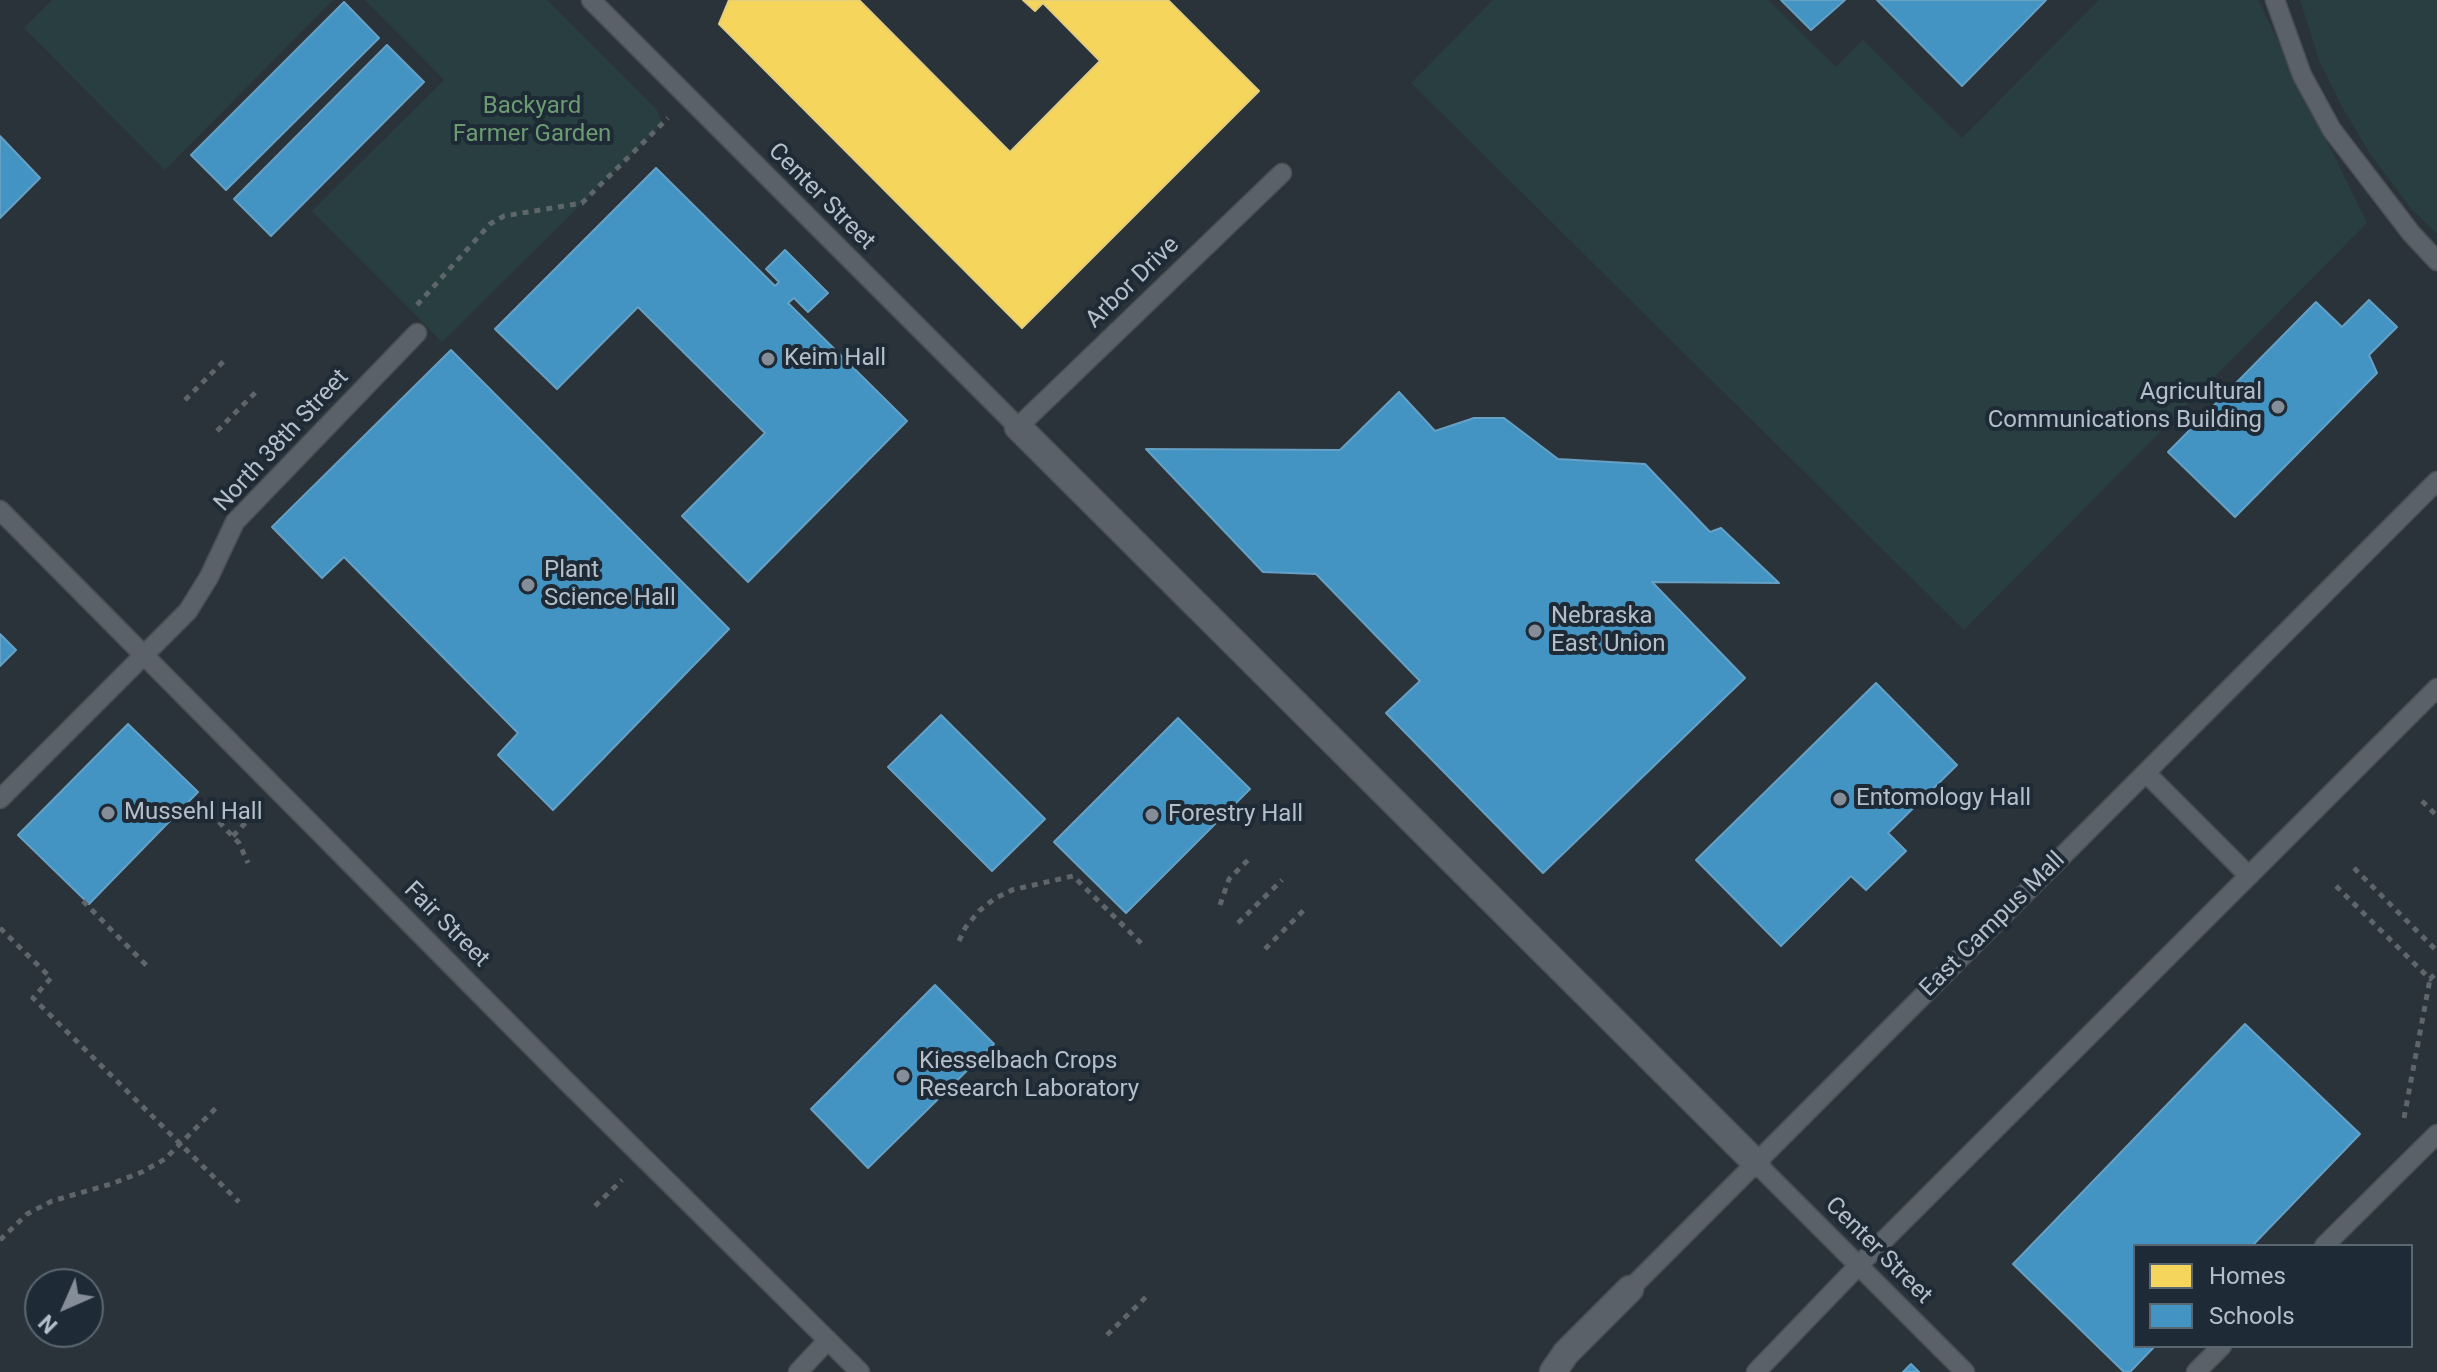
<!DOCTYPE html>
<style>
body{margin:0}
#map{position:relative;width:2437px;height:1372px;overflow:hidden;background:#2b333a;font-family:Roboto,sans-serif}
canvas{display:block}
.legend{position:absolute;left:2133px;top:1244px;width:280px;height:104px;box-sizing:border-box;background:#1e2a35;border:2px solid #5a6671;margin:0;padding:10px 14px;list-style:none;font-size:24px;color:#b5bfca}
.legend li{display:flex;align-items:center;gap:16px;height:40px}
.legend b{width:40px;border:2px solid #5a6671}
.north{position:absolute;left:24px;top:1268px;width:80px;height:80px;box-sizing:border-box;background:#1e2a35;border:2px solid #5a6671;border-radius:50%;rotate:225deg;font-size:22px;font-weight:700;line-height:32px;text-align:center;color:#b5bfca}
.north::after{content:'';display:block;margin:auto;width:28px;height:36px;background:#858e98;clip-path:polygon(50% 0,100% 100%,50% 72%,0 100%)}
</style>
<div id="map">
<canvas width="2437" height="1372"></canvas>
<ul class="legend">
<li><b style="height:22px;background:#f6d55c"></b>Homes</li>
<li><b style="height:22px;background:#4393c3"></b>Schools</li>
</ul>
<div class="north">N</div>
</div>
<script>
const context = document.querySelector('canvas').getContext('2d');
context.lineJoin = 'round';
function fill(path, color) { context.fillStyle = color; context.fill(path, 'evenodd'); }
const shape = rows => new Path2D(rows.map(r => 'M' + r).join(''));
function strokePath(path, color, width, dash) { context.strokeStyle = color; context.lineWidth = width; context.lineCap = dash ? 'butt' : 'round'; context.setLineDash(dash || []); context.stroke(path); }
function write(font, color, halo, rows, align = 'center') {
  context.font = font + ' Roboto,sans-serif'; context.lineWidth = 8; context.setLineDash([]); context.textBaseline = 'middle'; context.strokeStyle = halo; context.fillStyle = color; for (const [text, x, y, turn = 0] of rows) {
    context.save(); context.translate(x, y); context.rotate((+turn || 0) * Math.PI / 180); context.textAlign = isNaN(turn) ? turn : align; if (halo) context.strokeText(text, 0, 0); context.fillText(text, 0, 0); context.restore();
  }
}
const green = shape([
 [52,0,333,0,165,170,24,28],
 [365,0,547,0,657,110,660,117,662,123,658,128,442,342,312,211,444,80],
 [1493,0,1768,0,1836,67,1863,40,1962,138,2099,0,2258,0,2367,223,1964,630,1411,83],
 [2300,0,2437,0,2437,234,2411,208,2371,155,2342,107,2319,60]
]);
const homes = shape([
 [729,0,859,0,1010,152,1100,61,1043,3,1035,11,1023,0,1168,0,1259,91,1022,328,719,24,729,0]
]);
const schools = shape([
 [1781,0,1845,0,1811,30,1781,0],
 [1877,0,2046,0,1962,86,1877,0],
 [344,2,379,38,226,190,191,155,344,2],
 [387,45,424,82,271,236,234,199,387,45],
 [0,136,40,178,0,218,0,136],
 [656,168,775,286,779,282,766,269,785,250,828,293,808,312,794,298,788,303,907,421,748,582,682,516,765,433,638,307,557,389,495,329,656,168],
 [2369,300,2397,327,2369,355,2377,373,2235,517,2168,452,2316,302,2342,327,2369,300],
 [451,350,729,629,553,810,498,755,518,733,344,557,322,578,272,527,451,350],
 [1399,392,1435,431,1474,418,1504,418,1558,459,1645,464,1710,532,1721,528,1779,583,1652,582,1745,678,1543,873,1386,713,1420,681,1316,574,1263,572,1146,449,1340,450,1399,392],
 [0,634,16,650,0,666,0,634],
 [1876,683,1957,765,1888,833,1906,851,1866,890,1851,876,1781,946,1696,860,1876,683],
 [941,715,1045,819,992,871,888,767,941,715],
 [1178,718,1250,789,1126,913,1054,842,1178,718],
 [128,724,198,792,89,904,18,835,128,724],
 [935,985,994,1044,868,1168,811,1109,935,985],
 [2245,1024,2360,1134,2252,1246,2135,1246,2135,1346,2155,1346,2130,1372,2124,1372,2013,1264,2245,1024],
 [1911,1364,1919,1372,1903,1372,1911,1364]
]);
const path = shape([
 [417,305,490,224,504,216,582,203,668,118],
 [185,400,224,361],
 [217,431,256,392],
 [2422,801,2437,816],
 [219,822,239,843,248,863],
 [233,836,250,818],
 [2354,868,2437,951],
 [2336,886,2430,979,2437,972],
 [83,901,147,966],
 [1220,905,1229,879,1252,856],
 [1238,923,1282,880],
 [0,928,51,978,33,998,239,1202],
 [959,941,965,928,979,911,994,899,1012,890,1073,876,1144,946],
 [1265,949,1307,907],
 [2404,1118,2430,979],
 [595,1206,622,1180],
 [0,1240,27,1214,52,1201,111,1184,142,1172,165,1159,218,1106],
 [1107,1335,1148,1295]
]);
const service = shape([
 [591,0,1018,427,1282,173],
 [2275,0,2302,75,2332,130,2411,233,2437,261],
 [0,510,563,1078,860,1372],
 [2146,773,2249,876],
 [0,799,188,611,209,577,235,522,417,333],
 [1757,1164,1965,1372],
 [2324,1246,2437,1134],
 [1630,1289,2437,481],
 [798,1372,828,1340],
 [1756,1372,1858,1266,2437,688],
 [2196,1372,2222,1346]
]);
const pedestrian = shape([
 [1018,427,1757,1164],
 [1553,1372,1566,1353,1630,1289]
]);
const markers = [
 [768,359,8,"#858e98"],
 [2278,407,8,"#858e98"],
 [528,585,8,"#858e98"],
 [1535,631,8,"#858e98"],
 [1840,799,8,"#858e98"],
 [108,813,8,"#858e98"],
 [1152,815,8,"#858e98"],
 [903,1076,8,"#858e98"]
];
const parkNames = [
 ["Backyard",532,107],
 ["Farmer Garden",532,135]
];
const streetNames = [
 ["Center Street",821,197,45],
 ["Arbor Drive",1133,283,-44],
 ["North 38th Street",282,441,-47],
 ["Fair Street",446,925,45],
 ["East Campus Mall",1993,925,-45],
 ["Center Street",1878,1251,45]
];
const poiNames = [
 ["Keim Hall",784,359],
 ["Agricultural",2262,393,"right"],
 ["Communications Building",2262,421,"right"],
 ["Plant",544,571],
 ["Science Hall",544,599],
 ["Nebraska",1551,617],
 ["East Union",1551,645],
 ["Entomology Hall",1856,799],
 ["Mussehl Hall",124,813],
 ["Forestry Hall",1168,815],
 ["Kiesselbach Crops",919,1062],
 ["Research Laboratory",919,1090]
];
fill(green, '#283e40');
fill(homes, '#f6d55c');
strokePath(homes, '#e2ce7d', 2);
fill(schools, '#4393c3');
strokePath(schools, '#65a0c5', 2);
strokePath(service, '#494f54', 21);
strokePath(pedestrian, '#494f54', 29);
strokePath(path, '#5e656b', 5, [6, 6]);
strokePath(service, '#5b6168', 18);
strokePath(pedestrian, '#5b6168', 26);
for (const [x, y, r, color] of markers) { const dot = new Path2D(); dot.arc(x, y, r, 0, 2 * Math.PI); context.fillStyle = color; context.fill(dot); strokePath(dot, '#1e2a35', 3); }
write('24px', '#6c9b72', '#1e2a35', parkNames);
write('24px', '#b5bfca', '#1e2a35', streetNames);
write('24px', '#b5bfca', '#1e2a35', poiNames, 'left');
</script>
